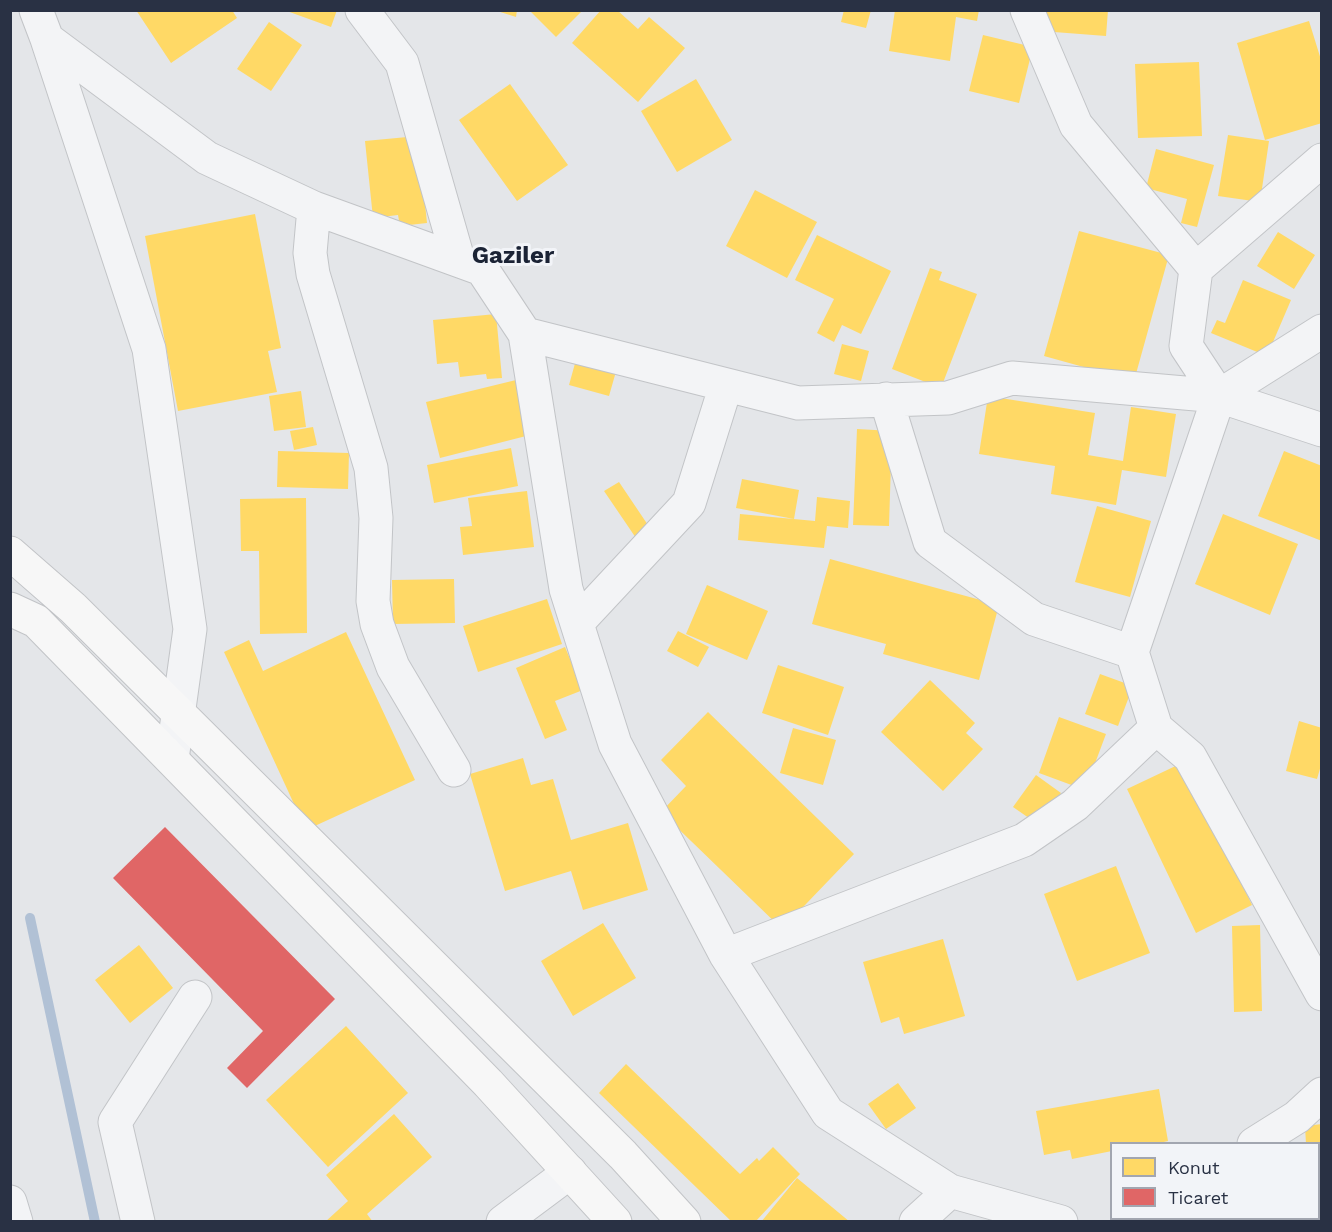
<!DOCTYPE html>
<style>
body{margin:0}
#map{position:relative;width:1332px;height:1232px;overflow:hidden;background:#e4e6e9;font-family:"Work Sans",sans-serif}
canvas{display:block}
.frame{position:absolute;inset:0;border:12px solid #293144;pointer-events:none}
.legend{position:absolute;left:1110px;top:1142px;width:210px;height:78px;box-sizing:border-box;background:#f2f4f8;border:2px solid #a2a6b0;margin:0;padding:8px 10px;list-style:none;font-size:18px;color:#293144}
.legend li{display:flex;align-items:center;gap:12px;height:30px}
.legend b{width:30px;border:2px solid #a2a6b0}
</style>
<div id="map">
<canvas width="1332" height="1232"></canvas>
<div class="frame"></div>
<ul class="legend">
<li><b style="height:16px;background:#ffd966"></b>Konut</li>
<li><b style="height:16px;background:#e06666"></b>Ticaret</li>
</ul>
</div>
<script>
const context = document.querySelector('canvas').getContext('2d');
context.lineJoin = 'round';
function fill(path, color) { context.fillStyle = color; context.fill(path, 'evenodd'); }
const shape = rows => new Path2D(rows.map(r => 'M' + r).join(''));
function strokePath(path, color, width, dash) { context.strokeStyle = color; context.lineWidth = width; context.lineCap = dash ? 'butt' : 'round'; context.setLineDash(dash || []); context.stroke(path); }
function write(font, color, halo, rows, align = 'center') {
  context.font = font + ' "Work Sans",sans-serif'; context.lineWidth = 6; context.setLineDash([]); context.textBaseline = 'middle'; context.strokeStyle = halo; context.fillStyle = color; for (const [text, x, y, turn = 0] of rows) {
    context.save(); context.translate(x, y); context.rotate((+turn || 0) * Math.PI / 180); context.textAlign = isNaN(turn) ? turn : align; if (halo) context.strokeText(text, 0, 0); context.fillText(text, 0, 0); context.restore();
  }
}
const homes = shape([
 [136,10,232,10,237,18,171,63],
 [284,10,337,10,331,27],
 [494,10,517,10,516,17],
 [529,10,583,10,556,37],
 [601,10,617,10,638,29,649,17,685,48,638,102,572,43],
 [844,10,871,10,866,28,841,22],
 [895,10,979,10,977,21,956,17,950,61,889,51],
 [1042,10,1108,10,1106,36,1041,31],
 [1309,21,1322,63,1322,123,1265,140,1237,43],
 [269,22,302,45,271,91,237,69],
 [983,35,1033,47,1019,103,969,91],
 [1199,62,1202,136,1138,138,1135,64],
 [696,79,732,140,677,172,641,111],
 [510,84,568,165,517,201,459,120],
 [1228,135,1269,141,1260,202,1218,196],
 [418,136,427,223,400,226,398,215,373,218,365,141],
 [1156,149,1214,165,1197,227,1181,223,1187,199,1146,188],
 [755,190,817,222,787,278,726,246],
 [255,214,281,348,268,351,277,392,178,411,145,236],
 [1079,231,1169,255,1134,381,1044,356],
 [1278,232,1315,255,1294,289,1257,266],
 [817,235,891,271,861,334,842,325,834,342,817,333,834,299,795,280],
 [930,268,942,272,939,280,977,294,941,388,892,369],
 [1243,280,1291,300,1267,356,1211,333,1217,320,1225,323],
 [496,314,502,378,487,379,486,374,460,377,458,362,437,364,433,320],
 [842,344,869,351,861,381,834,374],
 [579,349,619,361,609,396,569,385],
 [516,380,530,435,440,458,426,402],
 [301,391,306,427,274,431,269,396],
 [988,396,1095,413,1088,455,1123,461,1131,407,1176,414,1166,477,1122,470,1116,505,1051,494,1055,466,979,454],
 [313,427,317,445,294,450,290,431],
 [857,429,892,431,889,526,853,525],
 [511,448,518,486,434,503,427,465],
 [278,451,349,453,348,489,277,487],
 [1284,451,1322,466,1322,541,1258,516],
 [742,479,799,490,794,519,736,508],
 [619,482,652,531,638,541,604,491],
 [527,491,534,547,463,555,460,527,472,526,468,498],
 [817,497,850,501,848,528,827,526,824,548,738,540,740,514,815,521],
 [306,498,307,633,260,634,259,551,241,551,240,499],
 [1097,506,1151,521,1130,597,1075,582],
 [1223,514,1298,544,1270,615,1195,584],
 [830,559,999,605,979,680,883,654,886,644,812,624],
 [454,579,455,623,393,624,392,580],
 [707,585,768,611,747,660,686,634],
 [547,599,562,644,478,672,463,626],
 [678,631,709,647,698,667,667,651],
 [346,632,415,780,306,830,224,652,249,640,263,671],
 [565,647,583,690,555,701,567,730,545,739,516,668],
 [778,665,844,687,828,735,762,713],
 [1100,674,1133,686,1118,726,1085,714],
 [930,680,975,723,966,733,983,749,943,791,881,732],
 [708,712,854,854,782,929,661,812,686,786,661,760],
 [1059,717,1106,734,1085,790,1039,773],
 [1299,721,1322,728,1322,762,1317,779,1286,771],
 [793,728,836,740,823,785,780,773],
 [523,758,531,785,553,779,571,840,628,823,648,890,583,910,571,871,505,891,470,774],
 [1184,762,1252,905,1196,933,1127,789],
 [1036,775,1061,793,1039,825,1013,807],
 [1116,866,1150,953,1077,981,1044,894],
 [603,923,636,978,573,1016,541,961],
 [1260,925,1262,1011,1234,1012,1232,926],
 [943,939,965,1016,904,1034,899,1017,881,1023,863,962],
 [139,945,173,988,130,1023,95,980],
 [346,1026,408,1093,328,1167,266,1100],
 [626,1064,740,1174,757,1158,759,1161,773,1147,800,1174,755,1222,732,1222,599,1093],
 [898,1083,916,1108,886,1129,868,1104],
 [1159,1089,1168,1141,1155,1144,1112,1144,1112,1151,1072,1159,1070,1150,1044,1155,1036,1111],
 [394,1114,432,1157,367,1214,373,1222,325,1222,348,1201,326,1175],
 [1322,1124,1322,1185,1318,1185,1318,1144,1306,1144,1305,1126],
 [797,1178,850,1222,761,1222],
 [1253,1218,1302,1218,1302,1222,1254,1222]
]);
const shops = shape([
 [165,827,335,999,247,1088,227,1068,263,1031,113,878]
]);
const stream = shape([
 [30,918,95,1222]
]);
const street = shape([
 [36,10,47,39,149,349,190,629,172,759],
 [362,10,402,63,458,259],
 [1027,10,1076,125,1196,269],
 [47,39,207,158,314,208,482,269,525,334,566,589,615,744,726,955,828,1113,950,1191,1061,1222],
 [314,208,310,253,313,274,371,468,376,518,373,601,377,624,393,667,454,770],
 [1322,331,1219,396,1132,652,1156,728,1190,757,1322,994],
 [525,334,798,403,948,398,1012,378,1219,396,1322,430],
 [1219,396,1186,346,1196,269,1322,160],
 [886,399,930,542,1034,619,1132,652],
 [577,623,689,503,726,385],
 [726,955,1024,840,1075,805,1156,728],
 [1254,1144,1297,1117,1322,1094],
 [10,1202,16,1222],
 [1307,1218,1307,1222],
 [138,1222,115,1122,195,997],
 [503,1222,570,1172],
 [916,1222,950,1191],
 [1128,1222,1132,1218]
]);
const secondary = shape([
 [10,553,73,608,623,1155,684,1222],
 [10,609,36,621,488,1083,615,1222]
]);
const districtNames = [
 ["Gaziler",513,256]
];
fill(homes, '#ffd966');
fill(shops, '#e06666');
strokePath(stream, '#b1c1d5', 10);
strokePath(street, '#c2c4c7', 35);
strokePath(secondary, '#c2c4c7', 35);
strokePath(street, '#f3f4f6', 33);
strokePath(secondary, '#f7f7f7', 33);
write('bold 24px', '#1b2335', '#f2f4f8', districtNames);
</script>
